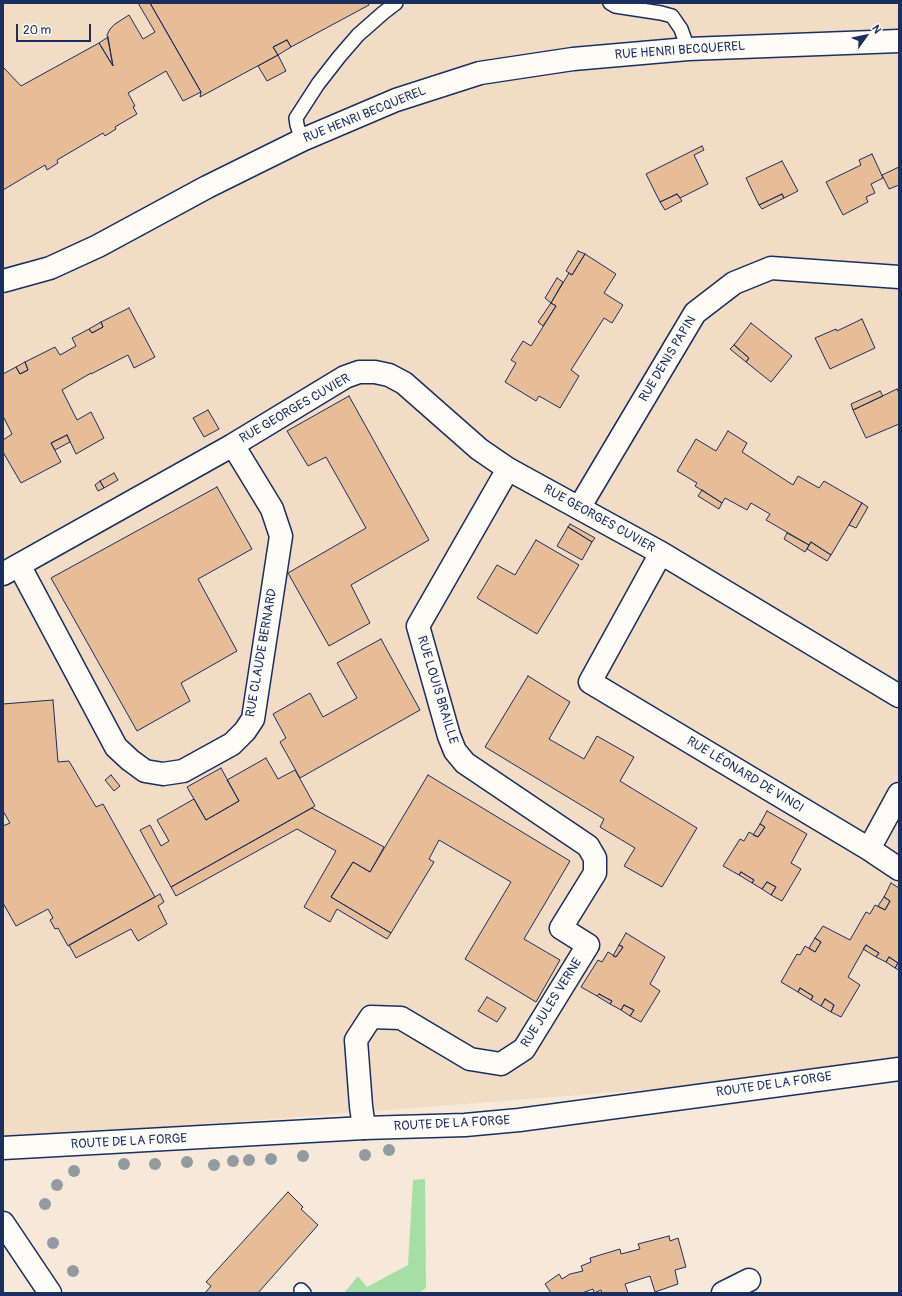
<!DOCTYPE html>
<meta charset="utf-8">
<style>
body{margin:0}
#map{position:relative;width:902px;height:1296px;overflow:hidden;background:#f6e9da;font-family:Pangolin,sans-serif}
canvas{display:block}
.frame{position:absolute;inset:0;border:4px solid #1b2f5e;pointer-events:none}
.north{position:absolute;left:846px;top:16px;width:40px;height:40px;-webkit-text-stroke:3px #fdfcf7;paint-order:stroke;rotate:57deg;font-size:11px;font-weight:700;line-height:16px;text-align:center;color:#1b2f5e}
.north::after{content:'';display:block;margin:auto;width:14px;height:18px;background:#1b2f5e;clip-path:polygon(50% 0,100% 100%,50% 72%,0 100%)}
.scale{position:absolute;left:16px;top:24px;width:75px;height:18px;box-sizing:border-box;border:2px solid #1b2f5e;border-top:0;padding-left:5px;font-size:12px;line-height:14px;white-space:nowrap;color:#1b2f5e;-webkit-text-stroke:3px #fdfcf7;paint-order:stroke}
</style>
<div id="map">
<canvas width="902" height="1296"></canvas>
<div class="frame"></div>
<div class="north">N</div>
<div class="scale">20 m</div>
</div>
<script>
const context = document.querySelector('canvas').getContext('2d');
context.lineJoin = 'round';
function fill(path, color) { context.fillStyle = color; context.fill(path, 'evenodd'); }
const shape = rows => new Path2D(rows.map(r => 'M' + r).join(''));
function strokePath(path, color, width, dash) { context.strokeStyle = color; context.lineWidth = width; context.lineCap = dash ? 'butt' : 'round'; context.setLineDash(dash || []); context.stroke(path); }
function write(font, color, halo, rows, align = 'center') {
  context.font = font + ' Pangolin,sans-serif'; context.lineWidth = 3.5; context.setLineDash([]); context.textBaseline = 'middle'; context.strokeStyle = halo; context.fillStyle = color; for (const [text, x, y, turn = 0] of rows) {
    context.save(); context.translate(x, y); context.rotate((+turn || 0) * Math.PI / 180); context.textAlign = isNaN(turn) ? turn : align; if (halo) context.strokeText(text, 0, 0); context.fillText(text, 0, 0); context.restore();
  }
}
const built = shape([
 [3,3,899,3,899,1070,3,1140]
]);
const green = shape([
 [425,1179,426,1288,419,1293,344,1293,358,1276,367,1287,408,1265,413,1180]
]);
const building = shape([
 [138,3,150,3,201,92,183,101,166,71,128,93,135,106,133,107,137,114,115,127,116,129,105,136,103,133,57,160,58,163,47,170,45,165,3,190,3,69,4,68,21,86,99,43,113,66,107,35,110,29,115,24,129,15,143,39,155,32,138,3],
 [150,3,368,3,369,5,291,47,287,40,273,47,278,55,200,97,201,92,150,3],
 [108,37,113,66,99,43,108,37],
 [287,40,291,47,278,55,273,47,287,40],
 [278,55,286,71,267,81,258,66,278,55],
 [702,146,704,150,694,155,708,184,680,198,677,194,660,202,646,174,702,146],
 [872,154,883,178,871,184,875,193,866,197,868,202,843,215,826,182,861,165,859,160,872,154],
 [782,161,798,191,784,198,782,194,759,205,746,178,782,161],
 [899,167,899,185,889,189,882,175,899,167],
 [677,194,682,201,665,210,660,202,677,194],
 [782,194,784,198,762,209,759,205,782,194],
 [578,251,585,254,572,275,566,271,578,251],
 [585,254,616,274,604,293,623,305,612,323,604,318,571,370,579,376,560,408,539,396,536,401,505,382,516,363,511,360,523,341,531,346,556,306,551,303,569,273,572,275,585,254],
 [557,278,563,282,551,303,545,298,557,278],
 [551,303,556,306,543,326,538,322,551,303],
 [129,308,155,357,134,368,128,355,91,374,91,373,62,390,77,420,91,412,104,438,76,454,67,435,51,443,61,462,21,483,3,452,3,440,12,434,3,416,3,374,16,367,20,374,28,370,25,362,55,347,60,355,76,346,72,338,89,329,92,333,103,327,101,322,129,308],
 [862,319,875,348,830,369,815,338,836,329,837,331,862,319],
 [101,322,103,327,92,333,89,329,101,322],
 [751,323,792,356,771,382,746,362,749,358,734,345,751,323],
 [734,345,749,358,746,362,730,349,734,345],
 [25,362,28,370,20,374,16,367,25,362],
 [897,389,899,393,899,424,866,438,853,410,897,389],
 [880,391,883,396,853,410,851,404,880,391],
 [349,396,429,540,351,585,370,623,329,646,288,573,366,528,326,457,308,466,287,431,349,396],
 [208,410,219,429,204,437,193,418,208,410],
 [728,431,747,443,742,452,793,485,798,476,819,488,824,481,862,503,831,555,811,542,809,545,766,520,770,514,751,503,747,510,725,498,722,503,695,486,697,483,677,471,696,439,716,451,728,431],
 [67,435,70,442,55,450,51,443,67,435],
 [114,473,118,480,104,488,100,481,114,473],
 [100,481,104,488,98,491,95,485,100,481],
 [217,487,252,549,198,579,237,651,181,683,190,701,137,731,51,578,217,487],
 [702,490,722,503,719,509,698,496,702,490],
 [862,503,868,507,856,528,849,525,862,503],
 [570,524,595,538,592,542,568,527,570,524],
 [568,527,592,542,582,560,557,546,568,527],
 [787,533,809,545,805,552,784,539,787,533],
 [536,540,579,565,537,634,477,598,497,565,515,575,536,540],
 [811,542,831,555,827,561,807,549,811,542],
 [381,639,420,710,300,778,280,742,286,738,273,714,310,693,323,717,357,698,337,663,381,639],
 [528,676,570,702,549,739,584,759,597,736,634,757,620,781,697,828,662,887,624,866,635,848,600,827,604,819,485,747,528,676],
 [53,700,58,762,69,761,96,807,103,804,155,897,68,946,58,928,55,929,50,920,53,918,48,909,16,926,3,903,3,826,10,823,3,811,3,704,53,700],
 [266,758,278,779,295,770,315,806,171,887,140,830,150,825,161,846,169,841,157,820,194,799,206,820,239,801,227,780,266,758],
 [221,768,239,801,206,820,187,787,221,768],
 [111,775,120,786,114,791,105,780,111,775],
 [428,775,570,861,524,939,560,960,536,1002,465,959,511,882,439,840,429,859,434,862,391,933,331,897,353,862,370,872,428,775],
 [312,808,384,847,370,872,353,862,331,897,391,933,387,939,337,909,330,922,304,907,336,851,297,829,176,896,171,887,312,808],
 [767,811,807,834,791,863,801,869,782,901,771,895,776,887,767,882,762,889,752,883,754,880,741,872,739,875,723,866,740,839,744,841,749,832,758,837,765,827,760,824,767,811],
 [760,824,765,827,758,837,753,835,760,824],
 [741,872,754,880,752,883,739,875,741,872],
 [767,882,776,887,771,895,762,889,767,882],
 [891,883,899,888,899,970,895,968,898,963,889,957,886,962,876,957,879,953,866,945,848,977,860,985,841,1017,831,1012,834,1005,825,999,821,1006,811,1000,813,996,800,988,798,992,781,982,797,954,800,955,805,946,815,952,821,942,815,938,823,926,850,940,866,912,870,914,875,905,885,910,890,901,884,897,891,883],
 [160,894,164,902,158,906,167,924,138,941,131,929,76,958,69,945,160,894],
 [884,897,890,901,885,910,878,906,884,897],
 [626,933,665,957,650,984,660,991,641,1022,630,1016,634,1010,624,1005,621,1010,610,1004,612,1001,599,994,597,996,581,987,598,960,602,962,608,952,616,957,623,947,619,945,626,933],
 [815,938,821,942,815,952,809,948,815,938],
 [619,945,623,947,616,957,613,956,619,945],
 [866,945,879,953,876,957,863,949,866,945],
 [889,957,898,963,895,968,886,962,889,957],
 [800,988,813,996,811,1000,798,992,800,988],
 [599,994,612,1001,610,1004,597,996,599,994],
 [487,997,506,1008,497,1022,478,1011,487,997],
 [825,999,834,1005,831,1012,821,1006,825,999],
 [624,1005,634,1010,630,1016,621,1010,624,1005],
 [288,1192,303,1207,301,1209,318,1225,258,1293,205,1293,211,1286,206,1282,288,1192],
 [669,1236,670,1241,678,1238,686,1267,675,1270,678,1284,655,1292,650,1276,625,1284,628,1293,602,1293,601,1290,594,1293,593,1289,582,1293,551,1293,545,1284,559,1274,562,1279,570,1274,583,1271,581,1266,591,1262,590,1258,620,1249,621,1254,640,1249,638,1244,669,1236]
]);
const service = shape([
 [610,3,615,6,661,13,672,16,681,29,688,49],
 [302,140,297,125,296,118,318,84,339,57,358,35,383,13,396,3],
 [301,1290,304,1293]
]);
const minor = shape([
 [3,281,50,268,98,246,207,187,302,140,396,100,480,73,573,59,688,49,899,41],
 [579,508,695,313,734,283,771,268,899,277],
 [19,565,116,747,130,760,145,771,163,774,183,771,232,744,245,731,253,719,281,536,272,509,233,445],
 [3,574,233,445,345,377,359,372,375,372,389,375,404,383,479,449,508,469,661,553],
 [899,696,661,553,590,682,869,849,899,869],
 [869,849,899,794],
 [364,1128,361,1106,356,1040,371,1017,401,1018,470,1059,501,1064,524,1049,588,945,561,928,595,873,595,858,588,846,465,763,455,751,449,736,418,626,508,469],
 [723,1293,749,1280]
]);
const secondary = shape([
 [3,1148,364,1128,465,1125,519,1120,899,1069],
 [3,1223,50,1293]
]);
const trees = [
 [389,1150],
 [365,1155],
 [303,1156],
 [271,1159],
 [249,1160],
 [233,1161],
 [187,1162],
 [124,1164],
 [155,1164],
 [214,1165],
 [74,1171],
 [57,1185],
 [45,1204],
 [53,1243],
 [73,1271]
];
const streetNames = [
 ["RUE HENRI BECQUEREL",680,51,-4],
 ["RUE HENRI BECQUEREL",365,115,-22],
 ["RUE DENIS PAPIN",668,359,-59],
 ["RUE GEORGES CUVIER",295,409,-30],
 ["RUE GEORGES CUVIER",599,519,29],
 ["RUE CLAUDE BERNARD",262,653,-80],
 ["RUE LOUIS BRAILLE",437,690,73],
 ["RUE LÉONARD DE VINCI",745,775,31],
 ["RUE JULES VERNE",552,1003,-58],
 ["ROUTE DE LA FORGE",774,1085,-8],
 ["ROUTE DE LA FORGE",452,1124,-3],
 ["ROUTE DE LA FORGE",129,1142,-3]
];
fill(built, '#f2dcc6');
fill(green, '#a6dfa4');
fill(building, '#e7bd97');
strokePath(building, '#1b2f5e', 1);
strokePath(service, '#1b2f5e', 16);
strokePath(minor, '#1b2f5e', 25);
strokePath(secondary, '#1b2f5e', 25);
strokePath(service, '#fdfcf7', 13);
strokePath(minor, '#fdfcf7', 22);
strokePath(secondary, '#fdfcf7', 22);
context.fillStyle = '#919ba0';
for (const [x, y] of trees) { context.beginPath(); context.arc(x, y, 6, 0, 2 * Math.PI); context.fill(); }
write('13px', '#1b2f5e', '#fdfcf7', streetNames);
</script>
